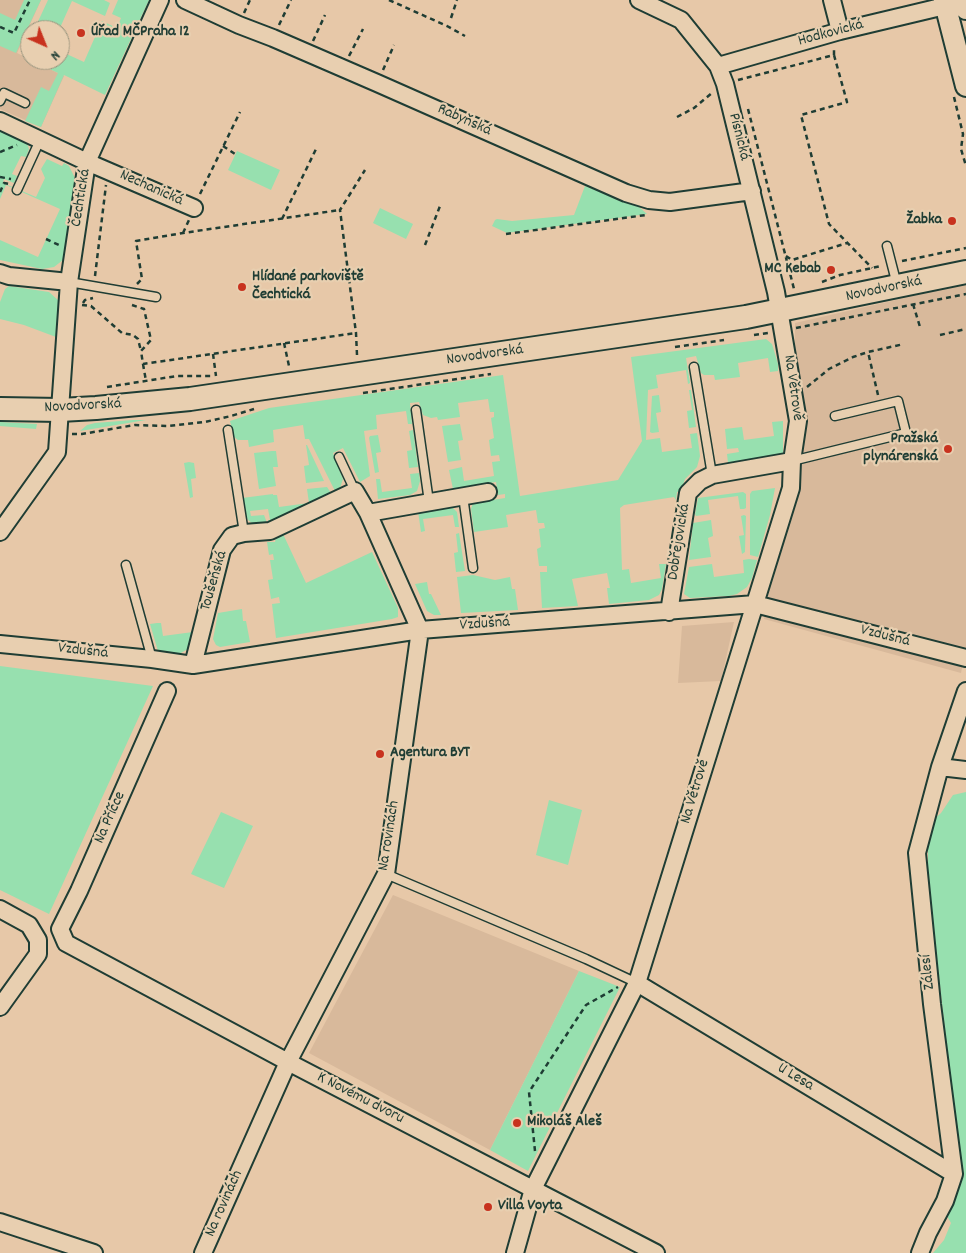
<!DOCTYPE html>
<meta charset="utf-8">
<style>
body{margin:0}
#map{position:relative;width:966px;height:1253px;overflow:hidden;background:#e7c8a8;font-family:Dekko,sans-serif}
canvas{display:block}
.north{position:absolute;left:20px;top:20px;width:50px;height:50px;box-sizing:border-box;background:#e8cfb0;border:1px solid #98957e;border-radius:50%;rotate:136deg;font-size:14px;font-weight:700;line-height:20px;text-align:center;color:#1f3d34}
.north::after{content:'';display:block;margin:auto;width:18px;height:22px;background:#c8321e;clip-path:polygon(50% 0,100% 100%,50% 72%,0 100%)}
</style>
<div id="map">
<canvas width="966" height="1253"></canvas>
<div class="north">N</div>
</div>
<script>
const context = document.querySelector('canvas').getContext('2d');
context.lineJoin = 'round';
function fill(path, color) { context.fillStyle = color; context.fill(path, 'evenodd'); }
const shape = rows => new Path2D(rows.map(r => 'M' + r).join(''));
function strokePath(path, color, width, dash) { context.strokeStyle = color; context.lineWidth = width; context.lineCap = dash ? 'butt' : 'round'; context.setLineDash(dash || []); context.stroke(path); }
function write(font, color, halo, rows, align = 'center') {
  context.font = font + ' Dekko,sans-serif'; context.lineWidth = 4.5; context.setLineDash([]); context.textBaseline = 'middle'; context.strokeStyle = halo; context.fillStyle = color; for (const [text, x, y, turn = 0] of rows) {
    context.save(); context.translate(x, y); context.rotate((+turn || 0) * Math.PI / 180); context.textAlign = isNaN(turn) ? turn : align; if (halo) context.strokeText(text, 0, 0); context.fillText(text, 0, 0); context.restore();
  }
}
const built = shape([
 [0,0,41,0,17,53,64,76,41,127,0,109],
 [966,284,966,648,961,673,764,619,768,592,788,520,804,425,795,348,795,323],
 [734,622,721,681,678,683,682,626],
 [393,895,579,971,490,1150,309,1053]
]);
const green = shape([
 [24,0,41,0,16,53,0,46,0,13,15,20],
 [48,0,104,0,110,3,105,16,72,1,59,30,34,30],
 [118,0,149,0,105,95,64,75,41,127,25,121,41,87,49,91,58,73,31,60,60,60,60,51,84,62,102,21,117,28,121,18,112,14],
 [0,128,21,138,27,143,29,149,26,157,21,156,12,174,17,176,14,183,4,179,3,183,36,197,45,178,41,169,47,159,62,166,64,163,69,166,75,178,63,260,54,267,42,269,0,260,0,240,38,257,60,209,6,185,0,199],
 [237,151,280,170,271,190,228,170],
 [585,186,638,206,647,214,507,233,492,226,495,220,497,219,512,221,574,215],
 [380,208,413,224,406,239,373,223],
 [9,286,49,292,58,300,60,308,56,337,24,325,0,319,0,302,5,289],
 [766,339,772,344,778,364,778,371,770,372,768,358,738,363,740,377,715,380,714,375,704,375,701,373,696,356,686,358,690,383,688,384,686,370,656,375,658,388,648,390,646,440,660,438,662,452,692,448,690,434,697,433,700,456,697,467,685,479,681,491,677,492,676,500,674,497,624,505,620,508,622,570,629,569,631,583,661,578,659,564,666,564,662,589,659,595,649,600,609,604,607,588,610,588,607,573,572,579,578,606,542,608,540,572,547,572,547,566,539,566,537,549,541,547,539,529,545,528,544,523,538,523,536,510,506,515,508,527,474,532,471,509,473,503,505,498,505,494,498,495,496,482,453,489,449,470,462,467,464,481,494,476,492,462,500,461,499,455,491,456,489,440,494,438,491,418,494,417,494,412,490,412,488,399,458,403,460,417,438,420,437,417,431,418,423,415,419,402,410,403,412,424,408,424,406,411,376,415,377,429,364,431,370,476,360,482,343,448,333,453,343,479,340,488,335,491,309,439,305,439,303,425,273,430,274,442,249,447,248,440,238,440,234,437,230,421,269,408,503,375,520,496,618,480,642,441,631,357],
 [689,390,691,390,696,427,689,428,687,411,692,410],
 [659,395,661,412,656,413,659,432,652,433,650,432,652,396],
 [133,420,146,420,80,431,87,425,95,423],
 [783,421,783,453,777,456,728,463,727,454,739,452,738,448,727,449,725,429,742,427,744,440,774,436,772,422],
 [0,422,37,424,36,429,0,426],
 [460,424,463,440,458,441,461,460,448,462,442,426],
 [413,430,418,467,409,468,407,451,412,450,409,431],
 [378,435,381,452,376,453,379,472,375,473,369,438,370,436],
 [306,445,307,445,324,481,306,483,304,466,309,465],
 [272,451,276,451,278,467,273,467,276,486,259,489,254,453],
 [189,462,194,463,196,478,191,479,193,497,190,498,184,463],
 [419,473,420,481,417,491,410,495,378,499,376,479,380,479,382,492,412,488,410,474],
 [327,487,331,493,268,522,268,520,270,520,268,509,250,511,251,516,264,515,267,523,264,524,253,524,248,520,245,514,242,498,273,494,273,495,277,495,279,507,309,503,307,489],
 [775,488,770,515,758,557,750,555,750,494,752,491],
 [743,492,746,494,746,508,744,509,740,509,738,496,708,500,710,514,696,516,695,514,698,498],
 [452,507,457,512,459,527,455,527,453,515,423,519,425,531,421,532,418,511],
 [744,515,746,516,745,550,745,552,742,554,739,536,744,535,741,516],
 [711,520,713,536,708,538,711,557,689,560,693,523],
 [459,533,465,571,456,572,454,553,458,552,456,534],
 [283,534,306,583,372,552,398,608,398,617,392,619,276,638,272,604,280,603,279,597,271,599,268,580,273,579,270,560,274,560,273,554,269,555,267,542,275,542,276,537],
 [749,559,757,560,752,578,747,587,737,594,729,596,690,598,684,594,689,567,712,564,714,577,744,573,743,560],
 [473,575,495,580,510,577,512,589,515,589,518,610,461,613,457,577],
 [427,582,429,594,431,594,441,615,434,615,427,611,415,584],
 [242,609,243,621,246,621,250,642,220,647,216,645,213,639,218,613],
 [157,623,161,623,163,636,193,632,188,649,179,654,158,651,150,624],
 [0,666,153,686,49,914,0,890],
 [966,792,966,1253,933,1253,944,1240,951,1223,947,1216,962,1181,928,879,928,844,933,820,941,813,953,795],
 [549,800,582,810,568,865,536,855],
 [221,812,253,826,224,888,191,874],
 [579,971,620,987,528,1171,490,1150]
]);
const path = shape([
 [389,0,447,26,465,36],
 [244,13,250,0],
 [451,18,457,0],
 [279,25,291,0],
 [0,27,14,33,30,0],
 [313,41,325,15],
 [834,55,847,102,801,115,829,224,872,268],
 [349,56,363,29],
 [383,70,394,45],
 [738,80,834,55,834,47],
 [954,97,963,134,961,149,966,166],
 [748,109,794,289],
 [677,117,694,108,712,93],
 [223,146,235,154],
 [0,152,17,145],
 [0,177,11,179],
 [0,192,4,183,9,184],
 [200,194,240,112],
 [282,219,317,147],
 [183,233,189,220],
 [506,234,646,215],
 [46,239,61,246],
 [425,245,440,206],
 [786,256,792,260,847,243],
 [902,261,966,248],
 [95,276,106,185],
 [822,282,840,275,881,266],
 [137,284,142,279,136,241,183,233,340,210],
 [83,303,85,300,93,298],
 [913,304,920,327],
 [82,305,91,306,122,333,133,335,138,339,141,351],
 [132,305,144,309,151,340,141,351,143,364,356,333],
 [796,328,966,294],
 [754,335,768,333],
 [940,335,966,329],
 [284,343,289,366],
 [675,347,724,340],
 [213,354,216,376],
 [357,355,356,333,340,210,365,170],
 [143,364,146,381],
 [107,387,177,376,213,376],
 [807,387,829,369,853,357,868,352],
 [363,393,491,374],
 [878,395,868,352,904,344],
 [72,434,82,434,135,425,168,426,205,422,231,416,254,409],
 [535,1151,529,1092,586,1005,618,987]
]);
const service = shape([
 [0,101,4,93,25,103],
 [17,190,40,140],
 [887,246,897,285],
 [69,282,156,297],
 [694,367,712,475],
 [416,410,429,502],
 [228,430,244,533],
 [339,457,355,491],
 [792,461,906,433,898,401,835,416],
 [463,496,473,568],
 [126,565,152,659],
 [386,874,586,959,637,983]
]);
const minor = shape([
 [185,0,239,25,273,38,377,83,626,193,649,200,670,202,752,191],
 [832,0,840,31],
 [718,66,840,31,945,6],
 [0,121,87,162,194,208],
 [0,273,9,276,69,282],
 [368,513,488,492],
 [0,532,57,452,69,282,87,162,160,0],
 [669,612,688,493,700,481,712,475,792,461],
 [0,644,152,659,193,665,420,630,755,604,966,658],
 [193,665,222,550,232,536,244,533,270,531,355,491,368,513,420,630,386,874,288,1062,203,1253],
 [167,691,79,891,60,929,66,943,288,1062,656,1253],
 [940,767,966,770],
 [0,909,29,925,38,940,38,954,0,1007],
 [637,983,954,1174],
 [0,1222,94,1253],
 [515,1253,533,1189,637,983,791,488,792,461,798,421,776,292,725,84,718,66,681,20,639,0],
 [920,1253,928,1233,945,1201,954,1174,932,1004,917,853,940,767,966,691]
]);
const tertiary = shape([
 [944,0,966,86],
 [964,0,966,9]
]);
const secondary = shape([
 [0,409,60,410,96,408,190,399,746,317,966,272]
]);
const markers = [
 [81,33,5,"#c8321e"],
 [952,221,5,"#c8321e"],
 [831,270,5,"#c8321e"],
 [242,287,5,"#c8321e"],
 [948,449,5,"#c8321e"],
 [380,754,5,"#c8321e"],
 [517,1123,5,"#c8321e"],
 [488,1207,5,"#c8321e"]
];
const poiNames = [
 ["Úřad MČPraha 12",91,33],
 ["Žabka",942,221,"right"],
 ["MC Kebab",821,270,"right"],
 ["Hlídané parkoviště",252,278],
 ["Čechtická",252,296],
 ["Pražská",938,440,"right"],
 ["plynárenská",938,458,"right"],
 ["Agentura BYT",390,754],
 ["Mikoláš Aleš",527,1123],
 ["Villa Voyta",498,1207]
];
const streetNames = [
 ["Hodkovická",831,34,-15],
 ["Rabyňská",464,121,24],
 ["Písnická",738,137,76],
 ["Nechanická",151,189,24],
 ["Čechtická",82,198,-81],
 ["Novodvorská",884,290,-12],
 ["Novodvorská",485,356,-8],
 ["Na Větrově",792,388,82],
 ["Novodvorská",83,407,-3],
 ["Dobřejovická",680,542,-81],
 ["Toušeňská",215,581,-74],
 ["Vzdušná",485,625,-4],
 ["Vzdušná",885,637,14],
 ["Vzdušná",83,652,6],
 ["Na Větrově",696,792,-73],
 ["Na Příčce",111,818,-66],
 ["Na rovinách",390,836,-81],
 ["Zálesí",929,972,-96],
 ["U Lesa",795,1078,31],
 ["K Novému dvoru",360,1099,27],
 ["Na rovinách",225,1204,-66]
];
fill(built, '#d8b99b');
fill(green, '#97e0af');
strokePath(service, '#1f3d34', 11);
strokePath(minor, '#1f3d34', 20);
strokePath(tertiary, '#1f3d34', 24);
strokePath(secondary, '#1f3d34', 26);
strokePath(path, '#1f3d34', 2.5, [5, 4]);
strokePath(service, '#e8cfb0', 8);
strokePath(minor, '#e8cfb0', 16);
strokePath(tertiary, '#e8cfb0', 20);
strokePath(secondary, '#e8cfb0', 22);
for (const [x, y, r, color] of markers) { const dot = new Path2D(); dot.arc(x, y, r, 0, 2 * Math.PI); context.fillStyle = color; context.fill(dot); strokePath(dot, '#e8cfb0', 2); }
write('bold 16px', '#1f3d34', '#e8cfb0', poiNames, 'left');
write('16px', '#1f3d34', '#e8cfb0', streetNames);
</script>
